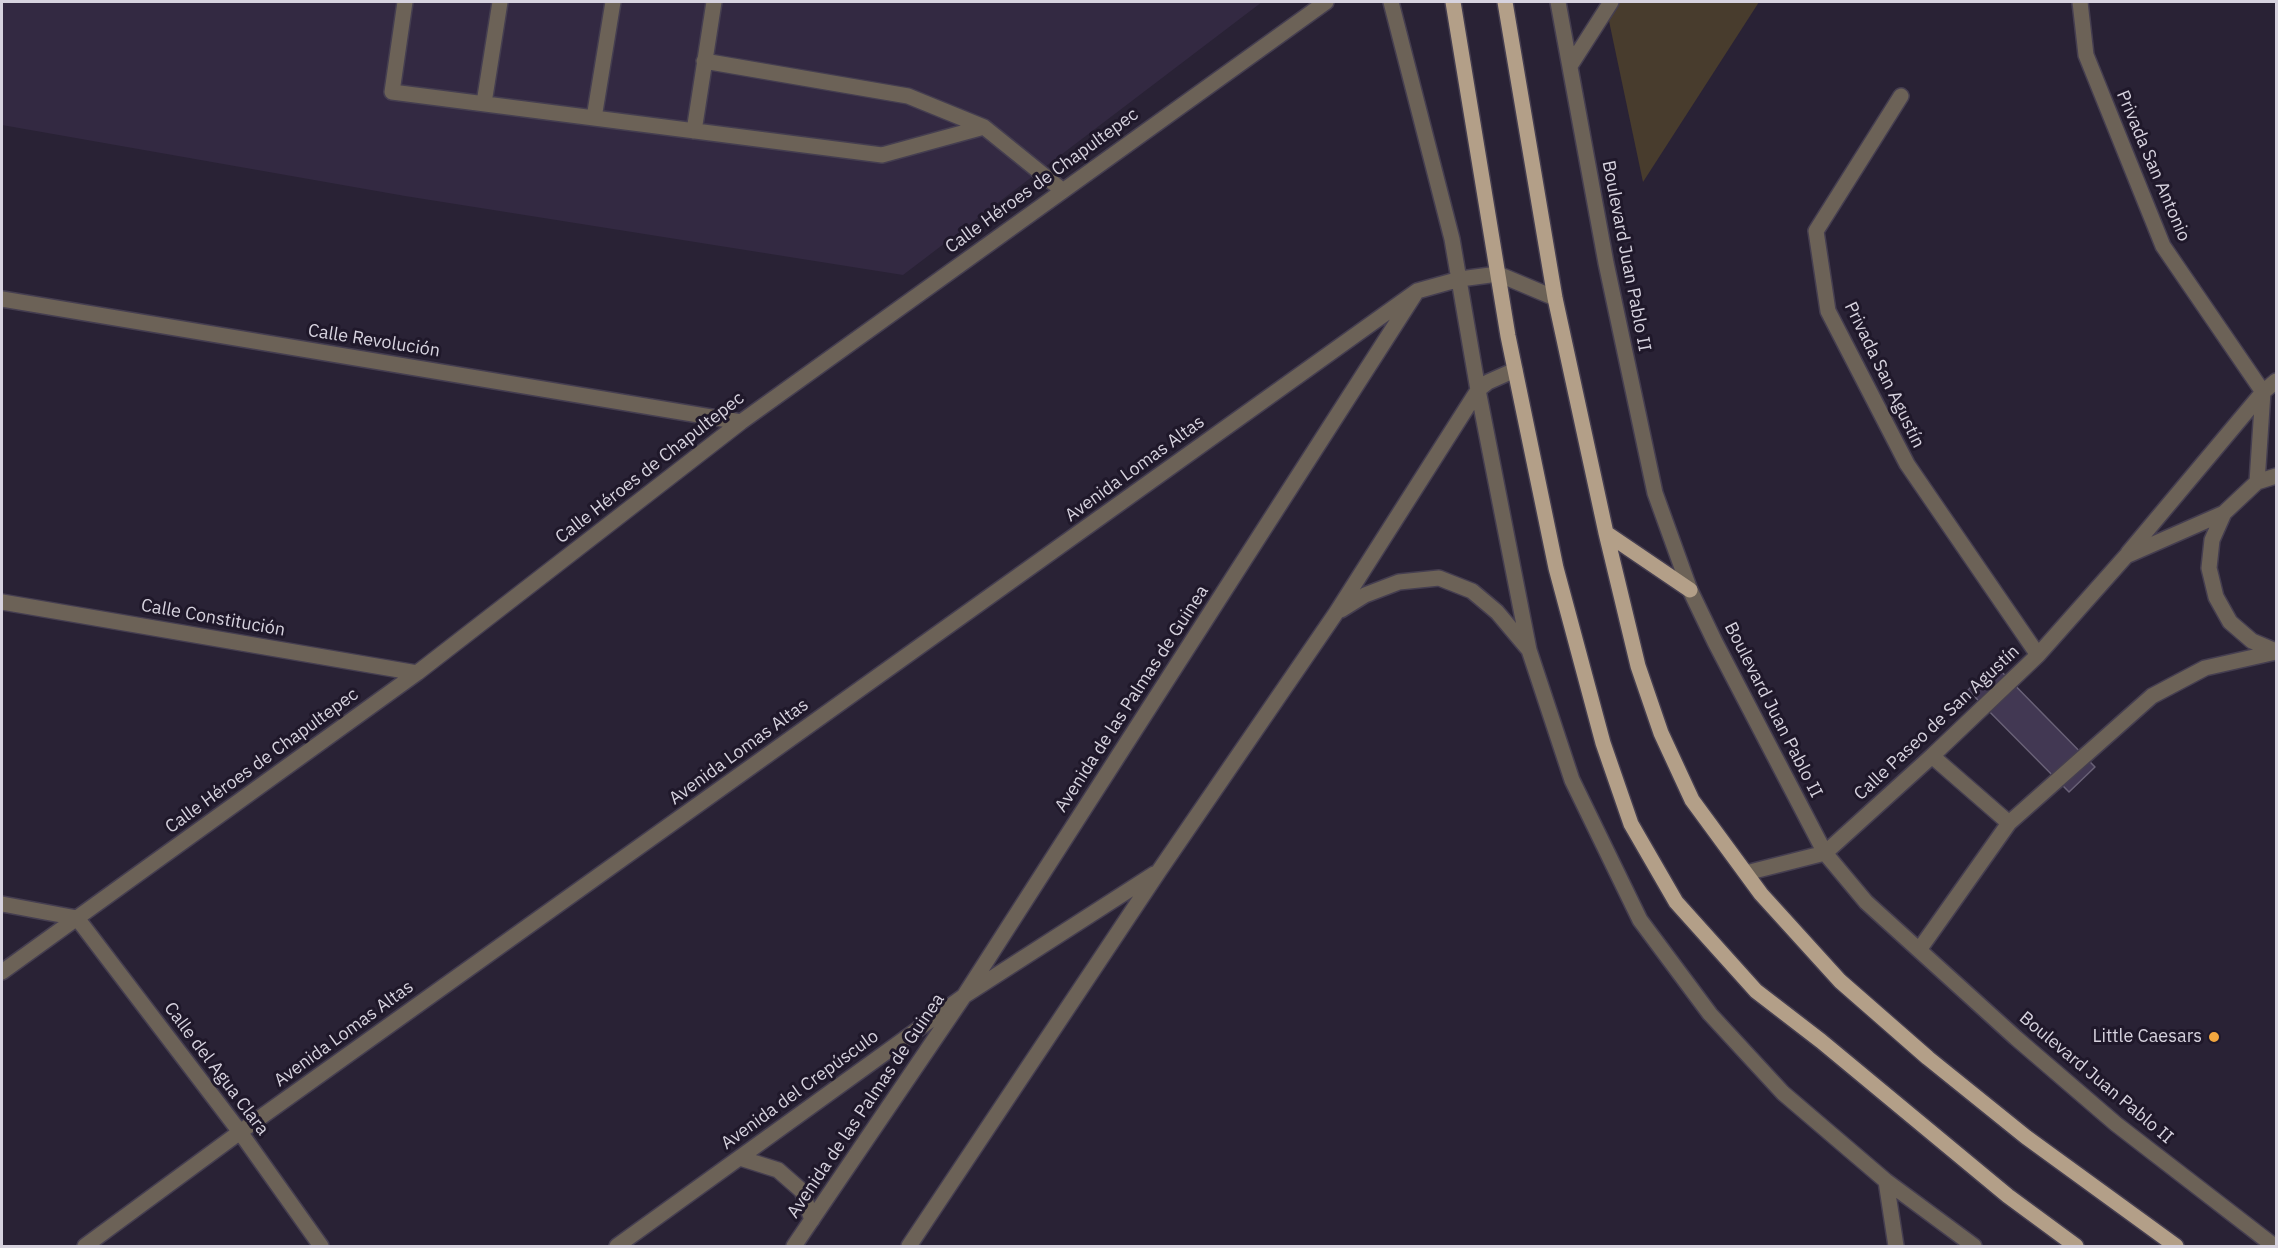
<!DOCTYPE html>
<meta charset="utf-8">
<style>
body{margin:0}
#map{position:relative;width:2278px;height:1248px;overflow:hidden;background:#292235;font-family:"IBM Plex Sans",sans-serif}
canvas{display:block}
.frame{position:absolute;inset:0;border:3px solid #d7d3df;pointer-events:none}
</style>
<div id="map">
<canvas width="2278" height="1248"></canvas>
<div class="frame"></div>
</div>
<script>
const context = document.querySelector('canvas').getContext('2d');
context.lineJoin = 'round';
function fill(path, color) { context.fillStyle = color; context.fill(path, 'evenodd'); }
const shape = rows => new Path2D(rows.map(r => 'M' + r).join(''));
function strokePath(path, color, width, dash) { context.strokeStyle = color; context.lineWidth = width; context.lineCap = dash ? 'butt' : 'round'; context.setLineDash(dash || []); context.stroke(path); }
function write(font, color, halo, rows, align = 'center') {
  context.font = font + ' "IBM Plex Sans",sans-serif'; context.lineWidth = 6; context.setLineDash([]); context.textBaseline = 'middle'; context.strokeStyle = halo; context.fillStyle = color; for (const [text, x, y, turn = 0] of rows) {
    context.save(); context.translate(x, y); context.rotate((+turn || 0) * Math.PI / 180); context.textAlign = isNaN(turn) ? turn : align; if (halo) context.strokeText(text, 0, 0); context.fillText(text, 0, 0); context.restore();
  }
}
const built = shape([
 [2,2,1262,2,903,275,405,196,2,125]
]);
const green = shape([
 [1605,2,1759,2,1643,182]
]);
const building = shape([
 [1994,664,2095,767,2069,792,1968,690,1994,664]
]);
const minor = shape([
 [405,2,392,92,882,155,984,127],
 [1391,2,1452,239,1478,390,1529,650,1572,780,1640,920,1710,1014,1783,1093,1886,1181,1974,1246],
 [1558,2,1606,263,1655,493,1690,590,1715,642,1825,853,1866,902,2016,1038,2116,1124,2274,1246],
 [2080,2,2086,55,2163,246,2263,392,2257,482],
 [704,61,908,96,984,127,1062,190],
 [1570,66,1611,2],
 [1901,96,1816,231,1828,311,1907,464,2038,655],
 [484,103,500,2],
 [594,118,613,2],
 [694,131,714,2],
 [2,299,741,422],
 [2276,476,2257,482,2224,513,2212,540,2209,568,2216,597,2230,622,2252,641,2276,651],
 [2128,553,2263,392,2276,381],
 [2,602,417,673],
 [1341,610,1365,595,1399,582,1439,578,1472,591,1497,612,1529,650],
 [1932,756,2009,823],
 [1746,873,1825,853,1932,756,2038,655,2126,556,2224,513],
 [2,904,77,918],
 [77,918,240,1132,321,1246],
 [1919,950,2009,823,2152,696,2205,668,2276,652],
 [2,972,417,673,741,422,1326,2],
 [740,1158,778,1170,802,1191,812,1220],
 [1886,1181,1896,1246],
 [85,1246,240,1132,1417,291],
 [617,1246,964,996,1154,874],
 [794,1246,964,996,1417,291,1460,279,1498,274,1555,298],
 [909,1246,1159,871,1336,613,1478,390,1488,382,1515,370]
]);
const major = shape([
 [1453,2,1508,336,1556,568,1603,743,1631,824,1676,902,1756,991,1821,1041,2008,1196,2076,1246],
 [1505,2,1555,298,1606,533,1638,666,1661,733,1692,800,1761,894,1840,981,1928,1058,2026,1137,2176,1246],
 [1606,533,1690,590]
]);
const markers = [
 [2214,1037,6,"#f1a63f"]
];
const streetNames = [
 ["Privada San Antonio",2153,166,67],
 ["Calle Héroes de Chapultepec",1042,181,-36],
 ["Boulevard Juan Pablo II",1626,256,79],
 ["Calle Revolución",374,341,9],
 ["Privada San Agustín",1884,375,64],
 ["Calle Héroes de Chapultepec",650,468,-38],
 ["Avenida Lomas Altas",1135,469,-36],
 ["Calle Constitución",213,618,10],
 ["Avenida de las Palmas de Guinea",1132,699,-57],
 ["Boulevard Juan Pablo II",1773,710,63],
 ["Calle Paseo de San Agustín",1937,723,-43],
 ["Avenida Lomas Altas",739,752,-36],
 ["Calle Héroes de Chapultepec",262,761,-36],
 ["Avenida Lomas Altas",344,1034,-36],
 ["Calle del Agua Clara",216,1069,53],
 ["Boulevard Juan Pablo II",2096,1078,40],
 ["Avenida del Crepúsculo",800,1090,-36],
 ["Avenida de las Palmas de Guinea",866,1106,-56]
];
const poiNames = [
 ["Little Caesars",2202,1037]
];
fill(built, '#332942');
fill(green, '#483c2d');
fill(building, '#423853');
strokePath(building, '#696177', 1.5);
strokePath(minor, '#453e50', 18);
strokePath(major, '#453e50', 18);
strokePath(minor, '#6c6257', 15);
strokePath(major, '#b39f88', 15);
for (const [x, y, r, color] of markers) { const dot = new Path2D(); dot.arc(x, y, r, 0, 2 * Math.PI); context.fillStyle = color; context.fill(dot); strokePath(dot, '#1f182a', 2); }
write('18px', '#d7d3df', '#1f182a', streetNames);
write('18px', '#d7d3df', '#1f182a', poiNames, 'right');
</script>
